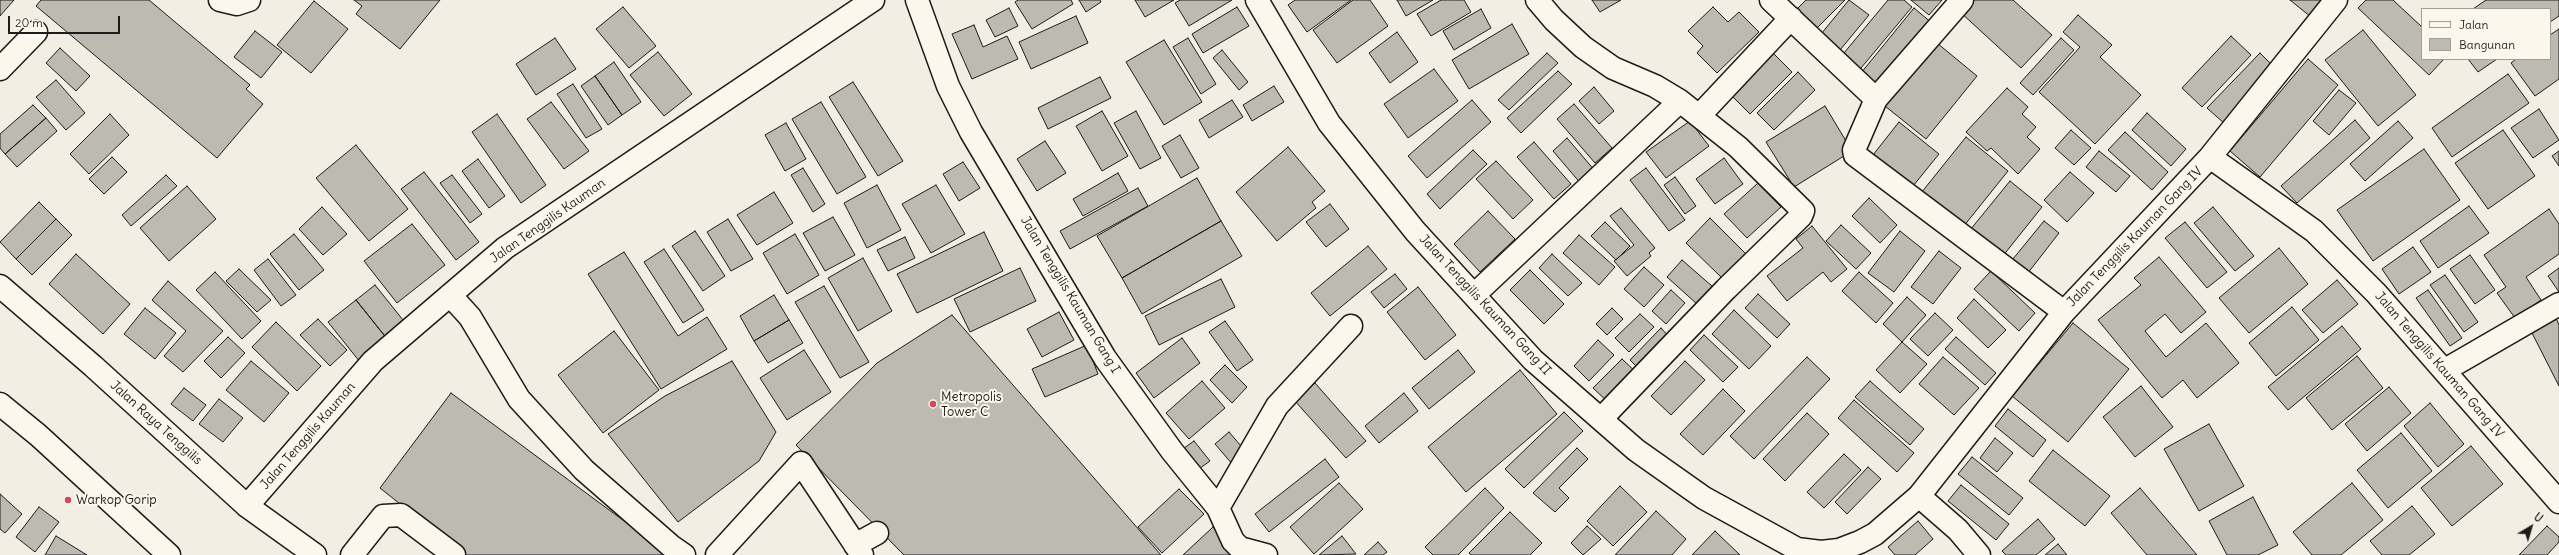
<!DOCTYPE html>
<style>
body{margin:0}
#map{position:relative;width:2559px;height:555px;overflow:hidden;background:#f2eee4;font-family:Delius,sans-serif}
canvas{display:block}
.legend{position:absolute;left:2421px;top:8px;width:130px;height:52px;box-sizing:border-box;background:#fbf7ec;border:1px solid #a29f99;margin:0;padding:5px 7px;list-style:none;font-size:12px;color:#1c1c1c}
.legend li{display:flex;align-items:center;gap:8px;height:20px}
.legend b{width:20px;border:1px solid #a29f99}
.north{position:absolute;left:2511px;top:507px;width:40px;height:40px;-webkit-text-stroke:3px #fbf7ec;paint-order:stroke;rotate:38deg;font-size:11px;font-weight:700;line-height:16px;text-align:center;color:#1c1c1c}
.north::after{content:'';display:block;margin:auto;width:14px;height:18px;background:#1c1c1c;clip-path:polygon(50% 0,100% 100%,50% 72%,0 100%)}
.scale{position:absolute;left:8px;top:16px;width:112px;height:18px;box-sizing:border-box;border:2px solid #1c1c1c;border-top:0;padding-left:5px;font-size:12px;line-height:14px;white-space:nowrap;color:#1c1c1c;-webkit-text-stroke:3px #fbf7ec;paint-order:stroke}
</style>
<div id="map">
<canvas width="2559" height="555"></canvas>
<ul class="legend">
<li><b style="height:5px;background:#fbf7ec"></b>Jalan</li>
<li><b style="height:11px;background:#bdbab1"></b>Bangunan</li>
</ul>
<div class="north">U</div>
<div class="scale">20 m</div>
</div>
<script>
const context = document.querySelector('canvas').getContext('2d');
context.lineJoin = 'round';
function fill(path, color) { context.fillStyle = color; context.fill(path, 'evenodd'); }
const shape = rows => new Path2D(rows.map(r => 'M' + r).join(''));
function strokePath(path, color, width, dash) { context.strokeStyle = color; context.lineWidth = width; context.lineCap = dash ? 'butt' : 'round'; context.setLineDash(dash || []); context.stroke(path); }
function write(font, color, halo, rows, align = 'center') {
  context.font = font + ' Delius,sans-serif'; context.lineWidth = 4; context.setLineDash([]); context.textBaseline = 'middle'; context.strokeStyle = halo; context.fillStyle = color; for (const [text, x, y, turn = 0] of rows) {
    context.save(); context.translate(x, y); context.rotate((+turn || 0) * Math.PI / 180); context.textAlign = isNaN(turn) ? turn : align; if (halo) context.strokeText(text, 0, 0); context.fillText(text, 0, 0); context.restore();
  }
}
const building = shape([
 [0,0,14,0,0,16,0,0],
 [41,0,149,0,250,85,246,89,263,104,217,158,36,6,41,0],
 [354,0,440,0,400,49,356,14,362,6,354,0],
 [1018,0,1071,0,1073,4,1032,29,1015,2,1018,0],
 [1079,0,1100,0,1101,2,1086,12,1079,0],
 [1135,0,1174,0,1145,17,1135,0],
 [1180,0,1232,0,1189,26,1175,3,1180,0],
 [1295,0,1351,0,1307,32,1288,5,1295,0],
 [1353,0,1370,0,1388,26,1337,63,1313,30,1353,0],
 [1397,0,1433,0,1406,16,1397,0],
 [1441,0,1464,0,1471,12,1431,36,1417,14,1441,0],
 [1592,0,1621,0,1600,12,1592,0],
 [1806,0,1845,0,1813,32,1793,13,1806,0],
 [1849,0,1869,15,1840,50,1821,34,1849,0],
 [1888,0,1904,0,1912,7,1856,74,1839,59,1888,0],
 [1911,0,1942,0,1929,15,1911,0],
 [1969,0,2013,0,2052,35,2021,68,1959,11,1969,0],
 [2290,0,2325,0,2311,17,2290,0],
 [2366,0,2393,0,2422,27,2422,59,2444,59,2429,75,2358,8,2366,0],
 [2486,0,2559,0,2559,16,2550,22,2550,9,2473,9,2486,0],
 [314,1,348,29,311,73,277,45,314,1],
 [623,7,656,46,629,68,596,29,623,7],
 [1237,7,1249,26,1203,53,1192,34,1237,7],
 [1713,7,1728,22,1739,12,1759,32,1717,73,1697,53,1703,46,1688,31,1713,7],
 [1009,8,1018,26,995,37,986,20,1009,8],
 [1914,8,1933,24,1879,88,1861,73,1914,8],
 [1481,9,1491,28,1454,50,1443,31,1481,9],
 [2078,15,2112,45,2100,57,2141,95,2095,144,2039,92,2080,47,2063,32,2078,15],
 [1076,16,1088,43,1031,69,1019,42,1076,16],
 [1512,24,1529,54,1469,89,1452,60,1512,24],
 [974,25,983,47,1007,36,1018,59,972,79,952,34,974,25],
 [2559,29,2559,79,2535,96,2511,63,2516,59,2550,59,2550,35,2559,29],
 [2363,30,2416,95,2378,126,2325,60,2363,30],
 [255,31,282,52,261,78,234,57,255,31],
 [1397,32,1418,62,1390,83,1369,53,1397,32],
 [2231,36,2251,55,2202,107,2182,88,2231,36],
 [555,38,576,69,536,95,516,64,555,38],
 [1188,38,1216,84,1201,94,1173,47,1188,38],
 [2061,38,2074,50,2033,95,2020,83,2061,38],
 [1164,40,1202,102,1164,125,1126,62,1164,40],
 [1937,43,1977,76,1926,139,1885,106,1937,43],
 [60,48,90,76,76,91,46,63,60,48],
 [1222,50,1248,82,1239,90,1213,58,1222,50],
 [658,52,692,94,664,116,630,75,658,52],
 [1772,52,1792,72,1750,114,1730,94,1772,52],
 [1547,53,1558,63,1509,110,1498,100,1547,53],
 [2260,53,2276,69,2225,124,2207,108,2260,53],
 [2308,59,2338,85,2260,177,2230,151,2308,59],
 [2468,59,2497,59,2478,72,2468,59],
 [614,62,641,102,622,115,595,76,614,62],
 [1434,69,1458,101,1408,138,1384,104,1434,69],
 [1558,71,1572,84,1521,133,1507,118,1558,71],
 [1798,72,1815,90,1774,130,1757,113,1798,72],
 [2508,74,2529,103,2452,157,2432,128,2508,74],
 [595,76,622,115,608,125,581,86,595,76],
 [1100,77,1111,98,1048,129,1038,108,1100,77],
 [56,80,85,113,66,130,36,97,56,80],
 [853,82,903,161,878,176,829,97,853,82],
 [573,84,602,129,586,138,557,94,573,84],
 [1274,86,1284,102,1252,121,1243,105,1274,86],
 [1594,87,1614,111,1599,124,1579,101,1594,87],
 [2007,88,2028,107,2022,114,2036,127,2027,137,2040,149,2018,174,1991,148,1987,151,1966,132,2007,88],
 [2339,90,2356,103,2329,135,2313,121,2339,90],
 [1232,100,1243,117,1209,138,1199,120,1232,100],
 [1472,100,1491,122,1427,178,1408,156,1472,100],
 [551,102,589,151,564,169,527,119,551,102],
 [821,102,866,177,837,194,792,119,821,102],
 [1574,104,1612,148,1595,163,1557,119,1574,104],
 [33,105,46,118,5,154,0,148,0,134,33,105],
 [1825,106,1852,151,1794,187,1766,142,1825,106],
 [2539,109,2559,140,2533,158,2511,128,2539,109],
 [1102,111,1128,156,1102,171,1076,126,1102,111],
 [1136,111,1161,158,1140,169,1114,123,1136,111],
 [2147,113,2186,149,2171,166,2132,130,2147,113],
 [110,114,129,135,89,174,70,154,110,114],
 [497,114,546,185,521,203,472,132,497,114],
 [46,118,57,131,17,167,5,154,46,118],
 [2355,120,2370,138,2297,203,2281,186,2355,120],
 [1690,121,1709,146,1666,178,1646,152,1690,121],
 [2398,121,2413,138,2365,181,2350,164,2398,121],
 [1899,122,1939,154,1909,191,1869,160,1899,122],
 [786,123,806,159,785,171,765,135,786,123],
 [2071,130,2091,148,2074,165,2055,148,2071,130],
 [2503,130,2535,176,2488,209,2455,163,2503,130],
 [2125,132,2168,172,2152,190,2108,150,2125,132],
 [1180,135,1199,168,1181,178,1162,146,1180,135],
 [1966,137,2008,171,1959,232,1917,198,1966,137],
 [1567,138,1596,172,1582,185,1553,151,1567,138],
 [1045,141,1066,173,1037,191,1017,159,1045,141],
 [1534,142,1571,184,1554,199,1517,157,1534,142],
 [356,145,408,209,369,241,316,178,356,145],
 [1288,147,1325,191,1312,202,1316,208,1277,241,1236,192,1288,147],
 [2424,149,2460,200,2373,261,2337,210,2424,149],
 [1473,150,1487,164,1440,209,1427,194,1473,150],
 [2099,151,2130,176,2116,192,2086,167,2099,151],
 [2559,151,2559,166,2552,156,2559,151],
 [112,157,127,172,104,194,89,179,112,157],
 [1724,158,1743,184,1715,204,1696,179,1724,158],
 [478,159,505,196,489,208,462,171,478,159],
 [1496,161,1533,200,1513,219,1476,179,1496,161],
 [963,162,980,188,959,201,943,174,963,162],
 [803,168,825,204,813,212,791,175,803,168],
 [1646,168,1685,220,1669,231,1630,180,1646,168],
 [424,172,479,242,456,260,401,189,424,172],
 [2070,172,2094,193,2067,222,2044,200,2070,172],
 [1118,173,1128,191,1083,216,1073,199,1118,173],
 [166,175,177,186,131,226,122,215,166,175],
 [452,175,482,214,470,223,440,183,452,175],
 [1675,177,1696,206,1685,214,1664,185,1675,177],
 [1197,178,1221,221,1122,278,1097,236,1197,178],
 [2010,181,2042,207,1998,262,1966,235,2010,181],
 [1758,183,1781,207,1747,238,1724,214,1758,183],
 [877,185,901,230,867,248,844,203,877,185],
 [936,185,965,234,931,253,902,204,936,185],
 [187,186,216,219,169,261,140,228,187,186],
 [1138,188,1148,206,1070,249,1060,231,1138,188],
 [774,192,793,223,757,245,737,215,774,192],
 [1869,198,1897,225,1880,243,1852,216,1869,198],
 [39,202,56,219,16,259,0,242,39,202],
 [1330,204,1349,229,1326,247,1306,222,1330,204],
 [2469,206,2489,233,2438,268,2420,241,2469,206],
 [322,207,347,234,323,255,299,229,322,207],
 [2213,207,2254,256,2235,271,2194,223,2213,207],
 [1621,208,1655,248,1649,253,1651,256,1627,276,1614,261,1634,245,1610,216,1621,208],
 [2549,209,2559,224,2559,254,2526,277,2541,300,2515,318,2497,293,2506,287,2484,255,2549,209],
 [1488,211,1515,239,1480,272,1454,244,1488,211],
 [833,217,855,255,825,271,803,233,833,217],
 [1710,218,1746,254,1722,278,1686,243,1710,218],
 [56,219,72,235,32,275,16,259,56,219],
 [728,219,753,259,731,271,707,232,728,219],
 [1221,221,1242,256,1142,314,1122,278,1221,221],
 [2044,221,2059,233,2024,278,2008,265,2044,221],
 [1605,222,1630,246,1616,260,1591,236,1605,222],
 [2185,222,2227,272,2207,288,2165,238,2185,222],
 [412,224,445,265,397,303,364,261,412,224],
 [1841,225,1871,253,1856,269,1826,241,1841,225],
 [1812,226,1847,269,1831,282,1823,272,1787,301,1767,276,1803,248,1796,239,1812,226],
 [695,231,725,276,703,291,672,246,695,231],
 [1900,231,1925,251,1894,292,1868,273,1900,231],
 [984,232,1003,271,917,313,897,274,984,232],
 [294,234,324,270,299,290,270,254,294,234],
 [795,234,819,275,787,294,763,253,795,234],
 [1579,235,1615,267,1599,285,1563,253,1579,235],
 [905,237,915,258,888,271,877,250,905,237],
 [1368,246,1387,269,1330,316,1311,293,1368,246],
 [2413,247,2431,272,2399,294,2382,269,2413,247],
 [2279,248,2308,284,2249,333,2219,298,2279,248],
 [664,249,704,310,683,323,644,262,664,249],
 [1939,251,1961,268,1933,304,1911,287,1939,251],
 [624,252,678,336,707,317,727,349,661,389,588,274,624,252],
 [76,254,130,304,103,334,49,284,76,254],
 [1552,254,1582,283,1568,296,1539,268,1552,254],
 [2470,255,2495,290,2475,304,2450,269,2470,255],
 [2159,257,2206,312,2181,333,2165,314,2145,331,2166,357,2206,323,2239,363,2197,398,2183,380,2162,398,2098,320,2141,285,2134,278,2159,257],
 [863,258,892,311,858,331,828,278,863,258],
 [268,259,296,295,281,306,254,270,268,259],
 [1682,260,1713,287,1697,304,1667,277,1682,260],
 [1644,267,1664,285,1644,307,1624,289,1644,267],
 [1020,268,1036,301,970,332,954,299,1020,268],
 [2559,268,2559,292,2548,276,2559,268],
 [239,269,271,300,257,312,226,281,239,269],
 [1530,270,1564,304,1544,324,1510,290,1530,270],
 [1991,271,2035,313,2019,331,1974,289,1991,271],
 [215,272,261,321,242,339,196,290,215,272],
 [1859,272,1893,303,1876,323,1842,291,1859,272],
 [1395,274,1407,289,1384,308,1371,292,1395,274],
 [2445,275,2478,322,2464,332,2430,285,2445,275],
 [1221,279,1235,307,1159,345,1145,316,1221,279],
 [2337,280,2358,304,2323,333,2302,310,2337,280],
 [168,281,223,331,183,372,164,356,186,331,152,300,168,281],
 [375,285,407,325,388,340,356,300,375,285],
 [824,286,869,362,840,378,795,302,824,286],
 [1418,287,1456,335,1425,360,1387,312,1418,287],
 [1671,290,1685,303,1666,324,1652,311,1671,290],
 [2428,290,2462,338,2450,346,2416,298,2428,290],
 [1758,294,1790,324,1777,338,1745,308,1758,294],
 [774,295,789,320,754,341,740,316,774,295],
 [1907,297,1926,315,1902,342,1883,324,1907,297],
 [1974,299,2006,330,1988,348,1957,318,1974,299],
 [356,300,388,340,360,362,328,322,356,300],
 [2292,307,2319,340,2276,376,2249,343,2292,307],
 [145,308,176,333,155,359,124,334,145,308],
 [1612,308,1623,319,1607,335,1596,324,1612,308],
 [1734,310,1771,346,1749,369,1712,334,1734,310],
 [1059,312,1074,340,1042,357,1027,329,1059,312],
 [1935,313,1953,330,1928,356,1910,339,1935,313],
 [1640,314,1654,327,1629,352,1615,338,1640,314],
 [952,315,1161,555,904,555,796,445,877,363,952,315],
 [2556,318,2559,325,2559,386,2531,331,2556,318],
 [318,319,347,350,330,366,300,335,318,319],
 [789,320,803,343,768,363,754,341,789,320],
 [1225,321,1253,360,1237,371,1209,332,1225,321],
 [276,322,321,366,297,391,252,347,276,322],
 [2073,323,2129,369,2068,442,2012,396,2073,323],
 [2342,326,2361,349,2288,410,2268,387,2342,326],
 [1661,328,1671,339,1640,370,1630,360,1661,328],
 [614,331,659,390,603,433,558,375,614,331],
 [1704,335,1738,367,1723,382,1690,350,1704,335],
 [228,337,245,353,221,378,204,361,228,337],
 [1956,337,1996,373,1985,385,1945,349,1956,337],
 [1182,338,1200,363,1154,398,1136,373,1182,338],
 [1598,340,1614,355,1589,381,1574,366,1598,340],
 [1902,342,1927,364,1900,393,1876,370,1902,342],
 [1087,345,1098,374,1045,397,1032,369,1087,345],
 [804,350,831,392,787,420,760,378,804,350],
 [1458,350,1475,372,1429,409,1412,388,1458,350],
 [2357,356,2383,388,2332,430,2306,398,2357,356],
 [1807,357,1830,379,1754,459,1730,436,1807,357],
 [1943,357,1979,388,1954,415,1919,384,1943,357],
 [1622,359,1638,374,1609,403,1593,388,1622,359],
 [251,361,289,393,264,422,226,390,251,361],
 [732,361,776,432,759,461,678,522,608,434,665,396,732,361],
 [1685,361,1705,380,1671,415,1651,396,1685,361],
 [1225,365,1247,387,1232,403,1210,380,1225,365],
 [1520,370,1557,414,1466,492,1428,447,1520,370],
 [1202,381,1225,408,1189,439,1166,413,1202,381],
 [1870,381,1924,429,1910,445,1855,397,1870,381],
 [1315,383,1366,441,1346,458,1295,401,1315,383],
 [2141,386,2173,427,2135,457,2103,417,2141,386],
 [2389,387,2411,413,2367,451,2345,424,2389,387],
 [184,388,206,405,193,421,171,404,184,388],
 [1723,389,1745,411,1703,455,1680,434,1723,389],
 [451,393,670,555,464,555,380,488,451,393],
 [1404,393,1418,411,1379,443,1365,426,1404,393],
 [219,399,243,418,223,442,199,424,219,399],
 [1854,400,1914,453,1897,472,1838,418,1854,400],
 [2430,403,2464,444,2438,467,2404,426,2430,403],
 [2008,409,2046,440,2033,457,1995,426,2008,409],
 [1564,412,1583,431,1524,488,1505,469,1564,412],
 [1807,413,1829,434,1785,481,1763,459,1807,413],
 [2209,424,2244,486,2199,511,2164,449,2209,424],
 [1229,432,1247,453,1233,465,1215,444,1229,432],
 [2401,433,2432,471,2388,508,2357,470,2401,433],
 [1995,438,2013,453,1997,472,1980,458,1995,438],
 [1194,441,1210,461,1196,471,1180,451,1194,441],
 [2471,446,2503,484,2452,526,2421,488,2471,446],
 [1577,448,1588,459,1559,488,1569,498,1555,512,1533,493,1577,448],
 [2053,450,2110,496,2085,526,2029,481,2053,450],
 [1844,454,1861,470,1824,508,1807,492,1844,454],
 [1972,457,2023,498,2009,515,1958,474,1972,457],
 [1325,459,1339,477,1269,532,1255,514,1325,459],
 [1868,467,1881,479,1847,514,1835,502,1868,467],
 [1339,483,1363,509,1314,554,1290,527,1339,483],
 [2352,483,2383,520,2341,555,2312,555,2293,532,2352,483],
 [1961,485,2009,524,1996,540,1948,501,1961,485],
 [1620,486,1647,512,1613,546,1587,521,1620,486],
 [1485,488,1504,508,1458,555,1433,555,1425,547,1485,488],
 [2140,488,2197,555,2147,555,2111,513,2140,488],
 [1179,489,1204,514,1162,553,1138,527,1179,489],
 [0,494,22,514,5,533,0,529,0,494],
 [2253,497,2278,545,2258,555,2227,555,2209,521,2253,497],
 [2412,506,2435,534,2409,555,2382,555,2370,541,2412,506],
 [39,507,59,522,35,552,16,537,39,507],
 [1656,511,1686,539,1672,555,1615,555,1656,511],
 [1510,512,1542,543,1530,555,1471,555,1469,553,1510,512],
 [2038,519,2055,539,2036,555,2006,555,2002,551,2038,519],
 [1918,521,1933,539,1915,555,1895,555,1888,547,1918,521],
 [1587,526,1601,539,1583,555,1571,543,1587,526],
 [2547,526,2559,537,2559,542,2547,555,2519,555,2547,526],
 [1213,527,1239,555,1183,555,1213,527],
 [1715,531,1740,555,1692,555,1715,531],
 [56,536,87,555,45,555,56,536],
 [1342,536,1356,554,1319,555,1342,536],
 [1378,542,1387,552,1383,555,1364,555,1378,542],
 [2058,544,2067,555,2045,555,2058,544]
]);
const minor = shape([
 [220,0,237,4,249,0],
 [917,0,948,86,971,132,1105,358,1172,451,1218,508,1233,541,1240,548,1266,555],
 [1257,0,1329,123,1415,231,1533,360,1636,450,1704,498,1797,549,1821,552,1839,550,1860,542,1875,534,1919,496,1958,530,1979,555],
 [1537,0,1554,20,1583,47,1613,68,1655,86,1680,101,1738,147,1803,211,1801,216,1726,289,1601,419],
 [1771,0,1876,99,1854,150,1855,155,2064,312],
 [0,69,36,32],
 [1876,99,1962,0],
 [1699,116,1791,18],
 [2210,157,2314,231,2376,293,2559,502],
 [450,295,470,317,519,399,584,470,671,546,684,555],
 [1474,295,1680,101],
 [2445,370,2559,304],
 [1919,496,2064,312,2210,157,2336,0],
 [247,506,373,361,505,248,873,0],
 [1218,508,1277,406,1351,326],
 [855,545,877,533],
 [352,555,383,516,401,515,454,555],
 [717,555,801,463,862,555]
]);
const major = shape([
 [0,286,93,366,247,506,315,555],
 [0,404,38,435,169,555]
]);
const markers = [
 [933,404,4,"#d1495b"],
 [68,500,4,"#d1495b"]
];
const streetNames = [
 ["Jalan Tenggilis Kauman",548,221,-35],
 ["Jalan Tenggilis Kauman Gang IV",2135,237,-46],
 ["Jalan Tenggilis Kauman Gang I",1070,295,59],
 ["Jalan Tenggilis Kauman Gang II",1485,305,47],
 ["Jalan Tenggilis Kauman Gang IV",2439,365,49],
 ["Jalan Raya Tenggilis",156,423,42],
 ["Jalan Tenggilis Kauman",308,436,-49]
];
const poiNames = [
 ["Metropolis",941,397],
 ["Tower C",941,412],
 ["Warkop Gorip",76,500]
];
fill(building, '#bdbab1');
strokePath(building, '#1c1c1c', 1);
strokePath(minor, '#1c1c1c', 25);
strokePath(major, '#1c1c1c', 25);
strokePath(minor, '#fbf7ec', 22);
strokePath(major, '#fbf7ec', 22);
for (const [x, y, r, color] of markers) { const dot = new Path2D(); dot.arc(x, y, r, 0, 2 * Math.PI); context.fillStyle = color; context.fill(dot); strokePath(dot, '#fbf7ec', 1.5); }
write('13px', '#1c1c1c', '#fbf7ec', streetNames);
write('13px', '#1c1c1c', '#fbf7ec', poiNames, 'left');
</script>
